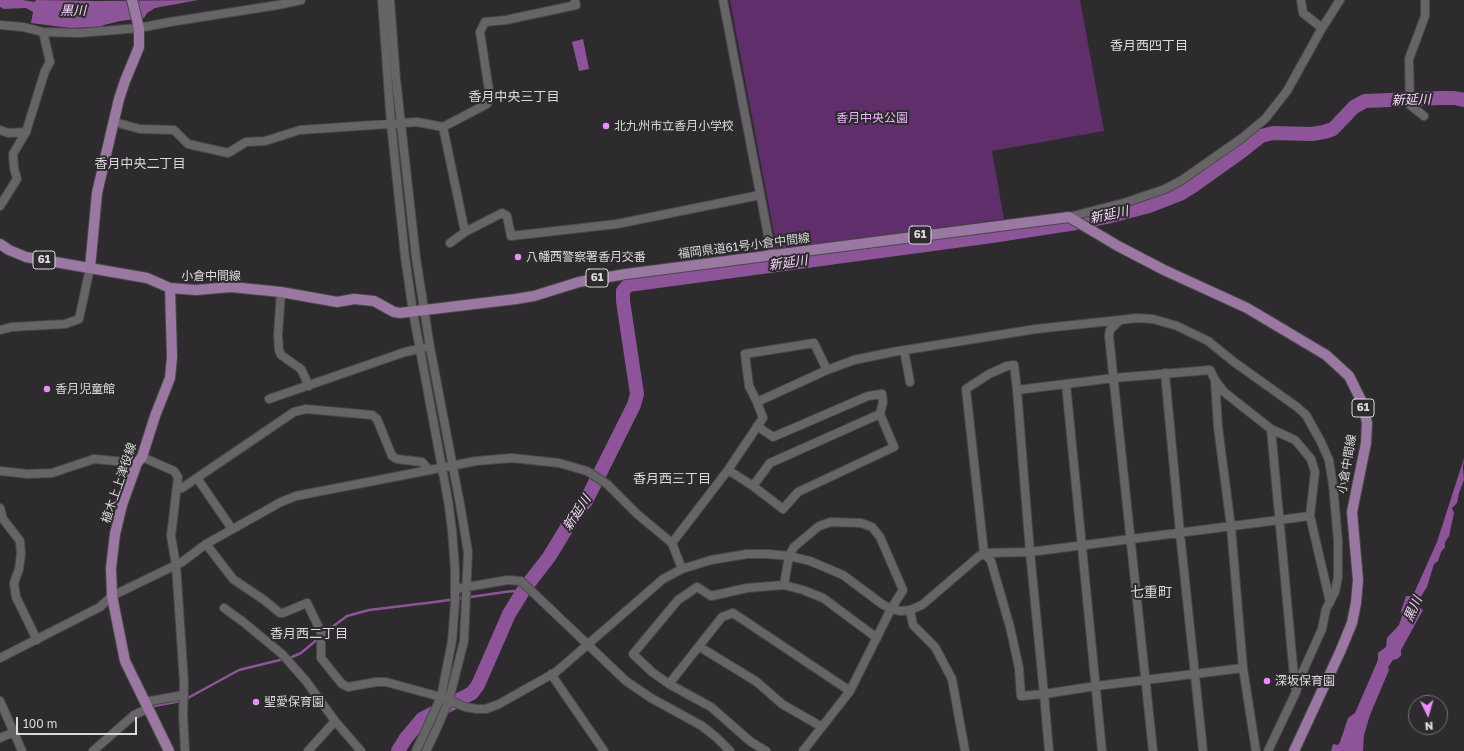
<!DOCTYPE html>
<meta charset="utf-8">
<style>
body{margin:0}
#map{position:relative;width:1464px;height:751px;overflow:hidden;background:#2d2b2e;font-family:"Golos Text",sans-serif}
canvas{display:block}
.north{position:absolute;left:1408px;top:695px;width:40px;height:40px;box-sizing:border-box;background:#2d2b2e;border:1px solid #737173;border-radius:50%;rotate:175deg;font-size:11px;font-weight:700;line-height:16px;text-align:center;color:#dbd9db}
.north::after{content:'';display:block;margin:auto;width:14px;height:18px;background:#ea8dfd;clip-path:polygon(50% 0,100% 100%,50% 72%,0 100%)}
.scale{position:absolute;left:16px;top:717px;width:121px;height:18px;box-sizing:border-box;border:2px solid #dbd9db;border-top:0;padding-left:5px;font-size:12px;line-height:14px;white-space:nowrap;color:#dbd9db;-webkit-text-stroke:3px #2d2b2e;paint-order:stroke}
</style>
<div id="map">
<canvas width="1464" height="751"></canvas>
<div class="north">N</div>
<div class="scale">100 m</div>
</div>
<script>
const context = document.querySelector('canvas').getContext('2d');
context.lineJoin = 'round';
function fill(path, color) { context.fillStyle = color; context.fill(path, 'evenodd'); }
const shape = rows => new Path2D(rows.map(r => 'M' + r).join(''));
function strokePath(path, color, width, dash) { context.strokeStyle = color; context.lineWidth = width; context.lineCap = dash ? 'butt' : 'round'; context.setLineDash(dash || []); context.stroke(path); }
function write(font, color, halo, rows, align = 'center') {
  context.font = font + ' "Golos Text","Noto Sans JP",sans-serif'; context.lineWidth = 4; context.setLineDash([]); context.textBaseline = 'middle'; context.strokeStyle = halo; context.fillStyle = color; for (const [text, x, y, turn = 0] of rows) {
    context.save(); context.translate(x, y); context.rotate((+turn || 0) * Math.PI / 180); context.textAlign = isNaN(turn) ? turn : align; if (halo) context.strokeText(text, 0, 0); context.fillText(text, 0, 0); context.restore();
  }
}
const green = shape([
 [730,0,1080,0,1104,131,992,151,1004,219,777,249]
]);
const water = shape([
 [0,0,23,0,35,2,36,0,96,1,198,0,155,8,147,13,144,18,120,21,104,25,101,27,70,28,31,23,33,12,26,8,4,9,0,7],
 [583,39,589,69,579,71,572,42],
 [1464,458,1463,468,1464,480,1459,493,1457,503,1452,508,1454,513,1449,536,1445,542,1445,547,1441,552,1438,561,1434,564,1427,587,1420,598,1419,607,1423,610,1401,650,1401,656,1397,659,1393,660,1388,667,1389,670,1370,715,1364,735,1363,751,1331,751,1333,744,1338,745,1340,742,1348,718,1355,713,1378,660,1378,653,1386,647,1387,638,1399,625,1402,616,1401,611,1406,596,1411,596,1415,591,1437,542]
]);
const stream = shape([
 [323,634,347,616,369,610,435,602,505,592,514,591,522,593],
 [186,699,239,670,292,657,301,653,319,638],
 [154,706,181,701]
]);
const river = shape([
 [398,751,406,738,422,719,472,693,478,685,509,614,525,588,549,557,574,516,586,501,634,405,637,394,623,301,623,291,628,285,992,236,1076,223,1107,217,1149,206,1180,194,1193,186,1242,151,1261,136,1273,133,1312,134,1324,132,1333,129,1354,107,1365,101,1441,98,1454,98,1464,100]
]);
const minor = shape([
 [382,0,391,124,405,257,413,312,448,500,452,530,455,569,455,603,452,641,444,682,441,697,426,730,416,751],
 [390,0,396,79,416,258,430,347,460,504,468,552,464,641,449,700,437,728,426,751],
 [723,0,772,256],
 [1301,0,1303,13,1322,28],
 [0,25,23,27,43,32,79,33,139,28,170,22,278,5,301,0],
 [1424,116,1410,105,1409,59,1425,16,1425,0],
 [114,122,140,129,174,130,188,144,228,153,246,142,265,141,300,130,417,122,443,127,487,104,490,97,480,32,485,22,506,20,576,5,575,0],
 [443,127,465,232],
 [0,130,8,133,26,132],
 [0,206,17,179,14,168,13,154,26,132,45,71,50,62,43,32],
 [1069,217,1127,202,1165,189,1182,180,1242,138,1265,119,1287,91,1322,28,1340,0],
 [450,243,465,232,502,213,507,216,511,236,617,224,760,195],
 [281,292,278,335,279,350,281,355,301,369,309,386],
 [0,330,12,327,65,324,79,319,90,268],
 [904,350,910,382],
 [1165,373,1180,533,1203,751],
 [1215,380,1218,427,1231,527,1243,668,1256,751],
 [1066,384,1102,751],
 [1017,390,1114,378,1210,370,1215,380,1224,392,1271,429,1295,440,1311,459,1315,472,1310,516,1330,602],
 [269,399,405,352,423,348],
 [757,402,827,370],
 [1271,429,1295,687],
 [142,457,174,471,178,477,171,536,176,565,184,682,183,714,185,751],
 [728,470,753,486,770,463,880,414,883,402,882,394,868,396,773,437,757,426],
 [0,471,28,474,52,473,94,459,137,463],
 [197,478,232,529],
 [753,486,783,509,798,492,894,447,880,414],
 [177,487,182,488,294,412,306,409,372,415,377,419,392,456,397,459,422,462,429,470],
 [0,508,3,519,20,541,21,554,19,569,14,583,16,597,37,640],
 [672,543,728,470,763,418,757,402,749,386,745,354,814,343,827,370,854,360,893,352,1036,329,1120,320],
 [206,544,233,579,264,600,280,613,283,613,307,603,321,632,321,658,342,684,348,687,376,682,386,682,441,697,465,707,477,709,486,709,499,704,556,672,663,579,682,569,711,560,747,554,768,554,789,556,810,561,843,575,882,604,891,609,901,611,910,610,922,605,978,557,984,553,1030,552,1310,516],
 [784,585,789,556,794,547,819,526,831,522,861,523,872,527,880,537,903,590,891,609,850,691,803,751],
 [455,589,508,580,521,581,626,681,651,698,702,726,716,737,730,751],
 [224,608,242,621,282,654,306,681,335,721,361,751],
 [910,610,913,625,935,647,952,679,965,751],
 [700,647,757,682,782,704,822,727],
 [0,658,100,607,112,596,182,562,206,544,281,502,296,496,476,461,512,458,559,463,587,471,607,484,637,514,672,543,682,569],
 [551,674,604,751],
 [669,684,722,617,733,613,850,691],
 [0,701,22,751],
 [144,702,184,695],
 [0,738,14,732],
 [93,751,134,715,147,709],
 [308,751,335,721],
 [766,751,751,742,711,707,669,684,652,672,633,654,678,600,697,587,711,596,747,588,784,585,803,590,823,598,877,638],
 [1049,751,1044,694,1030,552,1017,390,1014,365,1007,366,989,374,966,389,984,553,991,561,1010,627,1019,668,1021,696,1044,694,1096,686,1243,668],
 [1153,751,1109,336,1110,330,1120,320,1136,318,1153,319,1177,326,1208,341,1234,362,1297,407,1306,415,1321,442,1329,460,1333,485,1338,541,1338,577,1335,592,1326,609,1322,629,1300,678,1296,692,1268,751]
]);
const major = shape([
 [0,244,9,250,26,257,147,278,170,288,196,290,231,287,281,292,337,302,354,299,374,301,394,312,400,313,516,299,534,296,579,282,626,274,1069,217,1118,246,1164,270,1247,308,1326,355,1349,376,1363,404,1367,423,1366,443,1352,512,1358,580,1356,603,1352,623,1340,652,1294,751],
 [90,268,97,193,119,99,125,81,139,47,139,28,132,0],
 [169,751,125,661,112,596,111,568,115,534,122,505,137,463,142,457,155,416,170,378,172,357,170,288]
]);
const markers = [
 [606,126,4,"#ea8dfd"],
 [518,257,4,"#ea8dfd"],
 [47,389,4,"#ea8dfd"],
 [1267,681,4,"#ea8dfd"],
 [256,702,4,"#ea8dfd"]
];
const shields = [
 [920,235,22],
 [44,260,22],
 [597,278,22],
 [1363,408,22]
];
const shieldNames = [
 ["61",920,235],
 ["61",44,260],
 ["61",597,278],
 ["61",1363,408]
];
const parkNames = [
 ["香月中央公園",872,118]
];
const poiNames = [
 ["北九州市立香月小学校",614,126],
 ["八幡西警察署香月交番",526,257],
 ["香月児童館",55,389],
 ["深坂保育園",1275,681],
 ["聖愛保育園",264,702]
];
const streetNames = [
 ["福岡県道61号小倉中間線",744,246,-7],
 ["小倉中間線",211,276],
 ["小倉中間線",1347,464,-80],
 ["植木上上津役線",119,483,-71]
];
const waterNames = [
 ["黒川",73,11],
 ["新延川",1411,100,-2],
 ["新延川",1109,215,-12],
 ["新延川",788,263,-8],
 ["新延川",577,513,-57],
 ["黒川",1413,609,-66]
];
const neighbourhoodNames = [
 ["香月西四丁目",1149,46],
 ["香月中央三丁目",514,97],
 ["香月中央二丁目",140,164],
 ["香月西三丁目",672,479],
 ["香月西二丁目",309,634]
];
const quarterNames = [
 ["七重町",1151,593]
];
fill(green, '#602e6a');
fill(water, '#8e5499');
strokePath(stream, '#8e5499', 2.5);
strokePath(river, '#8e5499', 14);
strokePath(minor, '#494749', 10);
strokePath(major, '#494749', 12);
strokePath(minor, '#676467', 8);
strokePath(major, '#9a78a1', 10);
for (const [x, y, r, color] of markers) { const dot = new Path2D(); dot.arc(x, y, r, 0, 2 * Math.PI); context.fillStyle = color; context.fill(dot); strokePath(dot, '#2d2b2e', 1.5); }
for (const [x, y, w] of shields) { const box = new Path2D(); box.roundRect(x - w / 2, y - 9, w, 18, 3); context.fillStyle = '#2d2b2e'; context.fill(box); strokePath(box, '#dbd9db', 1); }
write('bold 11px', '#dbd9db', null, shieldNames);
write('12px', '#f0b1fc', '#2d2b2e', parkNames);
write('12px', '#dbd9db', '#2d2b2e', poiNames, 'left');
write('12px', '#dbd9db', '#2d2b2e', streetNames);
write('italic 13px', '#f5d6fb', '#2d2b2e', waterNames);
write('13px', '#dbd9db', '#2d2b2e', neighbourhoodNames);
write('14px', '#dbd9db', '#2d2b2e', quarterNames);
</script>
